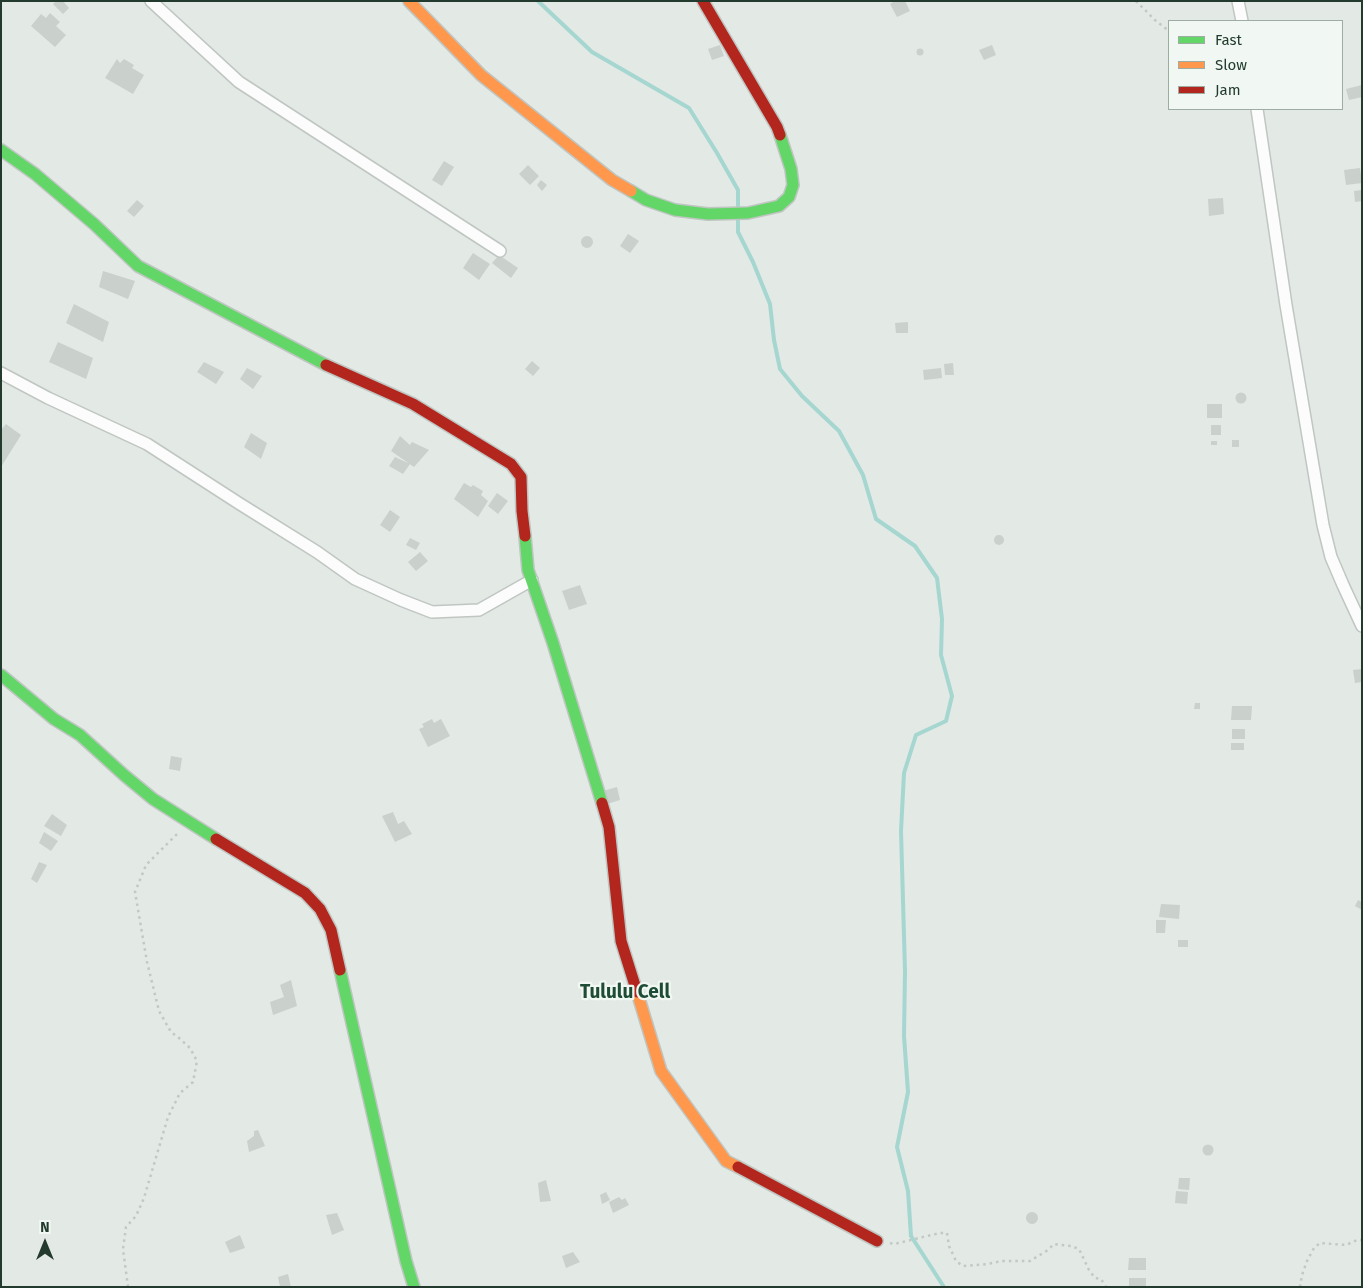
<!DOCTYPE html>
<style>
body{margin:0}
#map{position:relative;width:1363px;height:1288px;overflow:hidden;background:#e3e9e5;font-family:"Fira Sans",sans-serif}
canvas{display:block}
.frame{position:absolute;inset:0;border:2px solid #223b2e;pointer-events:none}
.legend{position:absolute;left:1168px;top:20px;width:175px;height:90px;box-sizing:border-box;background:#f1f8f3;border:1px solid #9eaca4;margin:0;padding:6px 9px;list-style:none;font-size:15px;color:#223b2e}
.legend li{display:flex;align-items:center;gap:10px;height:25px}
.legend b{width:25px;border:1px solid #9eaca4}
.north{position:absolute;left:20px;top:1218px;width:50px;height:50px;-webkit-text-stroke:4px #f1f8f3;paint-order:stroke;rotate:0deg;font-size:14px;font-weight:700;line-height:20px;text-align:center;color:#223b2e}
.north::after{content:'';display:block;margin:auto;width:18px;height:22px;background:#223b2e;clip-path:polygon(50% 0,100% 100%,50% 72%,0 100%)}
</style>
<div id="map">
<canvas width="1363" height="1288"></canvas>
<div class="frame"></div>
<ul class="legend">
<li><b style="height:6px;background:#63d668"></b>Fast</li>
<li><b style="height:6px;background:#ff974d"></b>Slow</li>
<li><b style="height:6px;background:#b3261e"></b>Jam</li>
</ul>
<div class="north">N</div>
</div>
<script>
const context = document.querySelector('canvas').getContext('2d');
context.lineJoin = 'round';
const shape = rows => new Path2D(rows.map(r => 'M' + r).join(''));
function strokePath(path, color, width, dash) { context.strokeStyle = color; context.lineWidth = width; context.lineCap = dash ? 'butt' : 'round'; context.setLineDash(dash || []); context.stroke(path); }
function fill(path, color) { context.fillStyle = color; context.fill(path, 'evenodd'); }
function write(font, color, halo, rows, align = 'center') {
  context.font = font + ' "Fira Sans",sans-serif'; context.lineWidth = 4.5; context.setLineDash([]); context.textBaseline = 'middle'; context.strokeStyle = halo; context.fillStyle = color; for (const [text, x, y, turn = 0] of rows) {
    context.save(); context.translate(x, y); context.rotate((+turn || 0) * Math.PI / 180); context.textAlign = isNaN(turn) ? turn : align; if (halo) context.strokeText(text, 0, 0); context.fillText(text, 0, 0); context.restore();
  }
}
const stream = shape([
 [538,1,592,52,689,108,717,153,738,190,738,209],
 [738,218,738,232,753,262,770,304,774,340,780,369,802,396,839,431,863,475,876,519,915,546,937,578,942,619,941,655,952,696,946,721,916,735,904,773,901,831,905,971,904,1036,908,1092,897,1147,908,1191,911,1236,944,1287]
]);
const building = shape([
 [56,1,63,1,69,8,63,14,53,4],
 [895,1,905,1,910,11,897,17,890,4],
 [50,13,60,22,56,26,66,35,55,47,31,26,41,14,46,18],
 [720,45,724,56,712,60,708,49],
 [992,45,996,55,984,60,979,50],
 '916.5 52a3.5 3.5 0 1 1 7 0a3.5 3.5 0 1 1-7 0Z',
 [117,59,120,63,124,59,134,65,132,68,144,75,133,94,105,78],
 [1362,85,1362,97,1349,100,1346,89],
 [444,161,454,167,442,186,432,180],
 [528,165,539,176,530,185,519,174],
 [1360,168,1362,183,1346,185,1344,170],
 [541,180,547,185,542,191,537,185],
 [1362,190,1362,201,1355,202,1354,191],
 [1223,198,1224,214,1209,216,1208,199],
 [137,200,144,206,134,217,127,211],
 [628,234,639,241,630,253,620,246],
 '581 242a6 6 0 1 1 12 0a6 6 0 1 1-12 0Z',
 [473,253,490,264,479,280,463,268],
 [499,255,518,268,511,278,492,263],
 [103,271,135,281,128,299,99,287],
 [74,304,109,322,103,342,66,323],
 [908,322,908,333,896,333,895,323],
 [58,342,93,358,86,379,49,362],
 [532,361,540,368,533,376,525,369],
 [204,362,224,372,216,384,197,372],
 [953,363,954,375,945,375,944,364],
 [247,368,262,376,253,389,240,379],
 [941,368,942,378,924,380,923,370],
 '1235.5 398a5.5 5.5 0 1 1 11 0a5.5 5.5 0 1 1-11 0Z',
 [1207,404,1222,404,1222,418,1207,418],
 [6,424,21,435,1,467,1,430],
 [1211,425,1221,425,1221,435,1211,435],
 [251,433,267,443,261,459,244,447],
 [400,436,410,445,412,442,429,450,414,467,391,451],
 [1232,440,1239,440,1239,447,1232,447],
 [1211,441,1217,441,1217,445,1211,445],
 [395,457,410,464,403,474,389,466],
 [464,483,471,487,473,485,483,491,481,495,488,501,478,517,454,499],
 [497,493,508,501,498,514,488,506],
 [390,510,400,517,390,532,380,525],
 '994 540a5 5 0 1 1 10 0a5 5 0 1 1-10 0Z',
 [410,538,420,543,416,550,406,545],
 [420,552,428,561,416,571,408,562],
 [580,585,587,604,569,610,562,591],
 [1362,669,1362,682,1355,683,1353,670],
 [1195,703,1200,703,1200,709,1194,709],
 [1232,706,1252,706,1251,720,1231,720],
 [432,719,434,723,441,719,450,736,428,747,419,729,424,727,422,724],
 [1232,729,1245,729,1245,739,1232,739],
 [1231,743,1244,743,1244,750,1231,750],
 [171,756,182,758,180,771,169,769],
 [617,787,620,800,607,804,603,791],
 [393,812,398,824,404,821,412,834,395,842,382,816],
 [52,814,67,825,61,836,44,826],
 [44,832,58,841,51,851,39,843],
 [39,862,47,865,37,883,31,879],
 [1358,900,1362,902,1362,910,1355,906],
 [1161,904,1180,905,1179,919,1159,917],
 [1156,920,1166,920,1165,933,1156,933],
 [1178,940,1188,940,1188,947,1178,947],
 [291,980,297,1006,273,1015,270,1002,284,997,280,985],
 [258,1130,265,1146,249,1152,247,1141,254,1136,254,1131],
 '1202.5 1150a5.5 5.5 0 1 1 11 0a5.5 5.5 0 1 1-11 0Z',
 [1179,1178,1190,1178,1189,1190,1178,1189],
 [546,1180,551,1201,540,1202,538,1183],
 [1176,1191,1188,1192,1187,1204,1175,1203],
 [606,1192,610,1200,602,1204,600,1195],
 [619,1197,622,1200,625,1198,629,1205,613,1213,609,1202],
 '1026 1218a6 6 0 1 1 12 0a6 6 0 1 1-12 0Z',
 [337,1213,344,1230,332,1235,326,1215],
 [240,1235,245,1248,230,1253,225,1242],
 [573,1252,580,1262,566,1268,562,1256],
 [1129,1258,1146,1258,1146,1270,1128,1270],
 [288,1274,291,1287,280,1287,278,1277],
 [1129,1278,1146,1278,1146,1287,1129,1287]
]);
const path = shape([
 [1136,1,1156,21,1169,31],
 [890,1243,894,1244,940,1233,947,1233,949,1246,956,1261,963,1266,988,1264,1001,1261,1030,1261,1048,1250,1054,1244,1071,1246,1079,1249,1089,1270,1095,1278,1101,1279,1106,1287],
 [128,1287,123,1249,126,1227,136,1216,144,1198,168,1117,180,1093,193,1082,197,1061,190,1048,179,1038,171,1032,159,1011,147,962,135,892,146,865,179,832],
 [1300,1287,1302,1275,1307,1261,1314,1248,1320,1243,1346,1245,1357,1240,1362,1240]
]);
const street = shape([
 [151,1,239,82,500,251],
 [1238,1,1242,21],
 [1257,109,1286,305,1323,525,1331,557,1343,585,1362,626],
 [1,373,48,398,147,444,240,504,317,552,355,579,401,600,432,612,479,610,532,580]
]);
const fast = shape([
 [1,150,35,174,94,224,138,266,326,365],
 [631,191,646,200,675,210,708,214,748,213,779,206,789,197,793,185,791,169,780,135],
 [525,536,528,570,553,643,602,803],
 [1,675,54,719,80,735,124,775,153,799,216,839],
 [340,970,406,1261,414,1287]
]);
const slow = shape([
 [409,1,481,75,612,180,631,191],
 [637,992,661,1071,726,1161,738,1167]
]);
const jam = shape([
 [703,1,777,127,780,135],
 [326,365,413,404,511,464,521,477,522,511,525,536],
 [602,803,609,827,621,941,637,992],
 [216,839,305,893,320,909,331,930,340,970],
 [738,1167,877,1241]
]);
const quarterNames = [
 ["Tululu Cell",625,993]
];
strokePath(stream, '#a5d6d0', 4);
fill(building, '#cad0cc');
strokePath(street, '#c0c6c2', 14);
strokePath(fast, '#bfc6c2', 14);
strokePath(slow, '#bfc6c2', 14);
strokePath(jam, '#bfc6c2', 14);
strokePath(path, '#c0c9c4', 2.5, [2.5, 4]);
strokePath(street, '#fbfcfb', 11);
strokePath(fast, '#63d668', 11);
strokePath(slow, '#ff974d', 11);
strokePath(jam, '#b3261e', 11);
write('bold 19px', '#1f4c35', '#f1f8f3', quarterNames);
</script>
